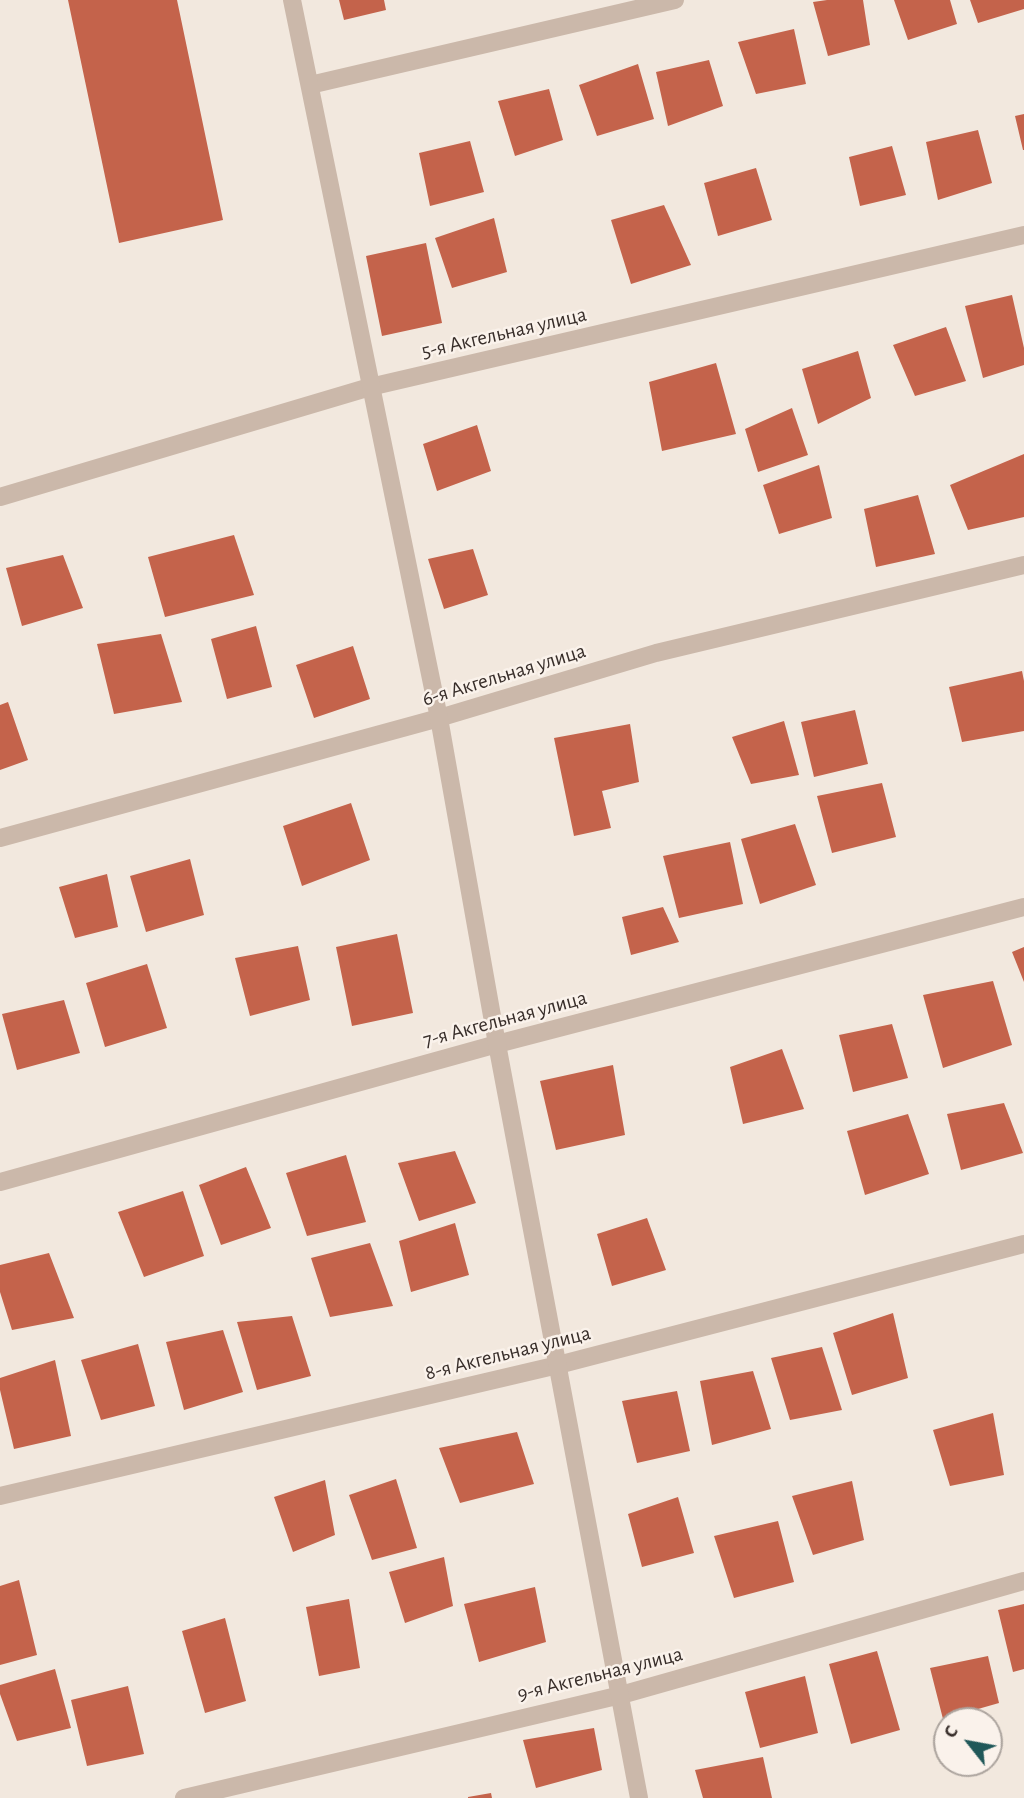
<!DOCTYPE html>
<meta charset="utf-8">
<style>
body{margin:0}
#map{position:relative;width:1024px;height:1798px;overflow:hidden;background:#f2e8de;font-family:"Alegreya Sans",sans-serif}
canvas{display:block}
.north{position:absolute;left:933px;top:1707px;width:70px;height:70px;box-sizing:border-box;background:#faf2eb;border:2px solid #aca49e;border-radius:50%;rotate:301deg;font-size:19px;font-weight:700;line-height:28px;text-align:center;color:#382e2a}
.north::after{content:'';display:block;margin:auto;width:24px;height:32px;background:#205859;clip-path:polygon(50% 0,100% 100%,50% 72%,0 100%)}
</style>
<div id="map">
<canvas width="1024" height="1798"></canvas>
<div class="north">С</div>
</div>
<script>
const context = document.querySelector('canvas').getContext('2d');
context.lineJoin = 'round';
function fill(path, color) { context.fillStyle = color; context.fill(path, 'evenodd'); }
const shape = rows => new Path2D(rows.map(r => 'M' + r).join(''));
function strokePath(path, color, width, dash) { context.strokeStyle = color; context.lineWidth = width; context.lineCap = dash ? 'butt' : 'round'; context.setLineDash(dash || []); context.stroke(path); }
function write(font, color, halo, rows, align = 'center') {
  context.font = font + ' "Alegreya Sans",sans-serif'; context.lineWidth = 5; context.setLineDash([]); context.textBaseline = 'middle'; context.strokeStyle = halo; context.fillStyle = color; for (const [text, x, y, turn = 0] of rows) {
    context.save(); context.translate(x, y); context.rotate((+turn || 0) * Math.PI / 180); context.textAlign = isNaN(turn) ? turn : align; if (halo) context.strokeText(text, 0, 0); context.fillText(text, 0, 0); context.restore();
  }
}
const building = shape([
 [68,0,177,0,223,220,119,243],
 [339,0,384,0,386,10,344,20],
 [827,0,863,0,870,45,828,56,813,2],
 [894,0,950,0,957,24,908,40],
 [970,0,1024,0,1024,9,978,23],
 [794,29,806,84,756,94,738,42],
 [709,60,723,106,668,126,656,72],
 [638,64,654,119,597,136,579,85],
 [549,89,563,140,515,156,498,101],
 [1024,114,1024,150,1023,150,1015,116],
 [978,130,992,183,938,200,926,142],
 [470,141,484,192,430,206,419,153],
 [892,146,906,195,860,206,849,157],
 [756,168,772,220,718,236,704,183],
 [664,205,691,265,631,284,611,220],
 [494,218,507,272,452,288,435,238],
 [426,243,442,323,382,336,366,256],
 [1012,295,1024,348,1024,365,983,378,965,306],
 [946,327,966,381,915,396,893,345],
 [858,351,871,398,818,424,802,369],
 [716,363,736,434,662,451,649,382],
 [792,408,808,455,758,472,745,429],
 [477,425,491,471,437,491,423,444],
 [1024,454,1024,517,968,530,950,485],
 [819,465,832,518,779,534,763,485],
 [918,495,935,554,876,567,864,509],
 [234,535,254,595,165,617,148,557],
 [473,549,488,595,444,609,428,559],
 [63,555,83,608,22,626,6,568],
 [256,626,272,687,227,699,211,639],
 [161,634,182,702,114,714,97,644],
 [353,646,370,699,314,718,296,665],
 [1022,671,1024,681,1024,731,962,742,949,687],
 [8,702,28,760,0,770,0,705],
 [855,710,868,764,814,777,801,722],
 [784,721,799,775,751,784,732,737],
 [630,724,639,782,602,791,611,828,574,836,554,738],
 [882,783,896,837,832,853,817,796],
 [351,803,370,860,302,886,283,826],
 [795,824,816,885,760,904,741,839],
 [730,842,743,904,679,918,663,856],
 [190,859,204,915,146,932,130,876],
 [107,874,118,927,75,938,59,887],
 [663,907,679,942,631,955,622,917],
 [397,934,413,1013,352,1026,336,947],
 [298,946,310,1000,250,1016,235,958],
 [1024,947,1024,982,1012,952],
 [147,964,167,1028,105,1047,86,983],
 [993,981,1012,1045,943,1068,923,995],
 [64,1000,80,1053,17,1070,2,1014],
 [892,1024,908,1078,853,1092,839,1035],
 [782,1049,804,1109,743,1124,730,1067],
 [613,1065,625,1135,556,1150,540,1081],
 [1004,1103,1023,1153,961,1170,947,1114],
 [908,1114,929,1174,865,1195,847,1131],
 [455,1151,476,1203,419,1221,398,1163],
 [346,1155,366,1222,307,1236,286,1173],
 [246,1167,271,1228,221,1245,199,1185],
 [183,1191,204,1256,144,1277,118,1212],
 [647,1218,666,1270,612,1286,597,1234],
 [455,1223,469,1275,411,1292,399,1241],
 [370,1243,393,1306,330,1317,311,1258],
 [49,1253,74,1318,12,1330,0,1292,0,1265],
 [893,1313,908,1378,852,1395,833,1333],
 [292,1316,311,1376,257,1390,237,1322],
 [223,1330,243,1392,184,1410,166,1342],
 [138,1344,155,1406,101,1420,81,1360],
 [822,1347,842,1410,790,1420,771,1358],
 [55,1360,71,1436,14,1449,0,1390,0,1378],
 [753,1371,771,1429,712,1445,700,1381],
 [677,1391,690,1451,637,1463,622,1401],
 [993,1413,1004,1475,950,1486,933,1430],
 [517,1432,534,1484,460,1503,439,1448],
 [396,1479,417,1548,372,1560,349,1495],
 [325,1480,335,1535,293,1552,274,1497],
 [852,1481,864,1540,813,1555,792,1496],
 [678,1497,694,1553,642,1567,628,1514],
 [778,1521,794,1582,734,1598,714,1536],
 [444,1557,453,1606,405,1623,389,1572],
 [19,1580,37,1655,0,1665,0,1586],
 [535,1587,546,1642,479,1662,464,1604],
 [349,1599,360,1668,319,1676,306,1607],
 [1024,1604,1024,1669,1013,1672,998,1610],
 [225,1618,246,1701,205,1713,182,1631],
 [877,1651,900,1730,851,1744,829,1664],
 [988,1656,999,1703,943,1719,930,1668],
 [55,1669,71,1728,17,1741,0,1694,0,1685],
 [805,1676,818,1733,760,1748,745,1692],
 [128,1686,144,1754,87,1766,71,1700],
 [594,1728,602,1770,536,1788,523,1740],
 [763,1757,772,1798,703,1798,695,1770],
 [491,1793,492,1798,468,1798,468,1797]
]);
const minor = shape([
 [310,85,675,0],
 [0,497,370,387,1024,235],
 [0,838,439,718,656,653,1024,565],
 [0,1182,497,1044,1024,907],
 [0,1496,558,1365,1024,1244],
 [184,1798,621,1695,1024,1581]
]);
const tertiary = shape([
 [292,0,439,718,497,1044,639,1798]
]);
const streetNames = [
 ["5-я Акгельная улица",504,333,-13],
 ["6-я Акгельная улица",504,675,-17],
 ["7-я Акгельная улица",505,1019,-15],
 ["8-я Акгельная улица",508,1353,-14],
 ["9-я Акгельная улица",600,1674,-14]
];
fill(building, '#c4634b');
strokePath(minor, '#cbb8aa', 18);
strokePath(tertiary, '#cbb8aa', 18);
write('21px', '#382e2a', '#faf2eb', streetNames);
</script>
